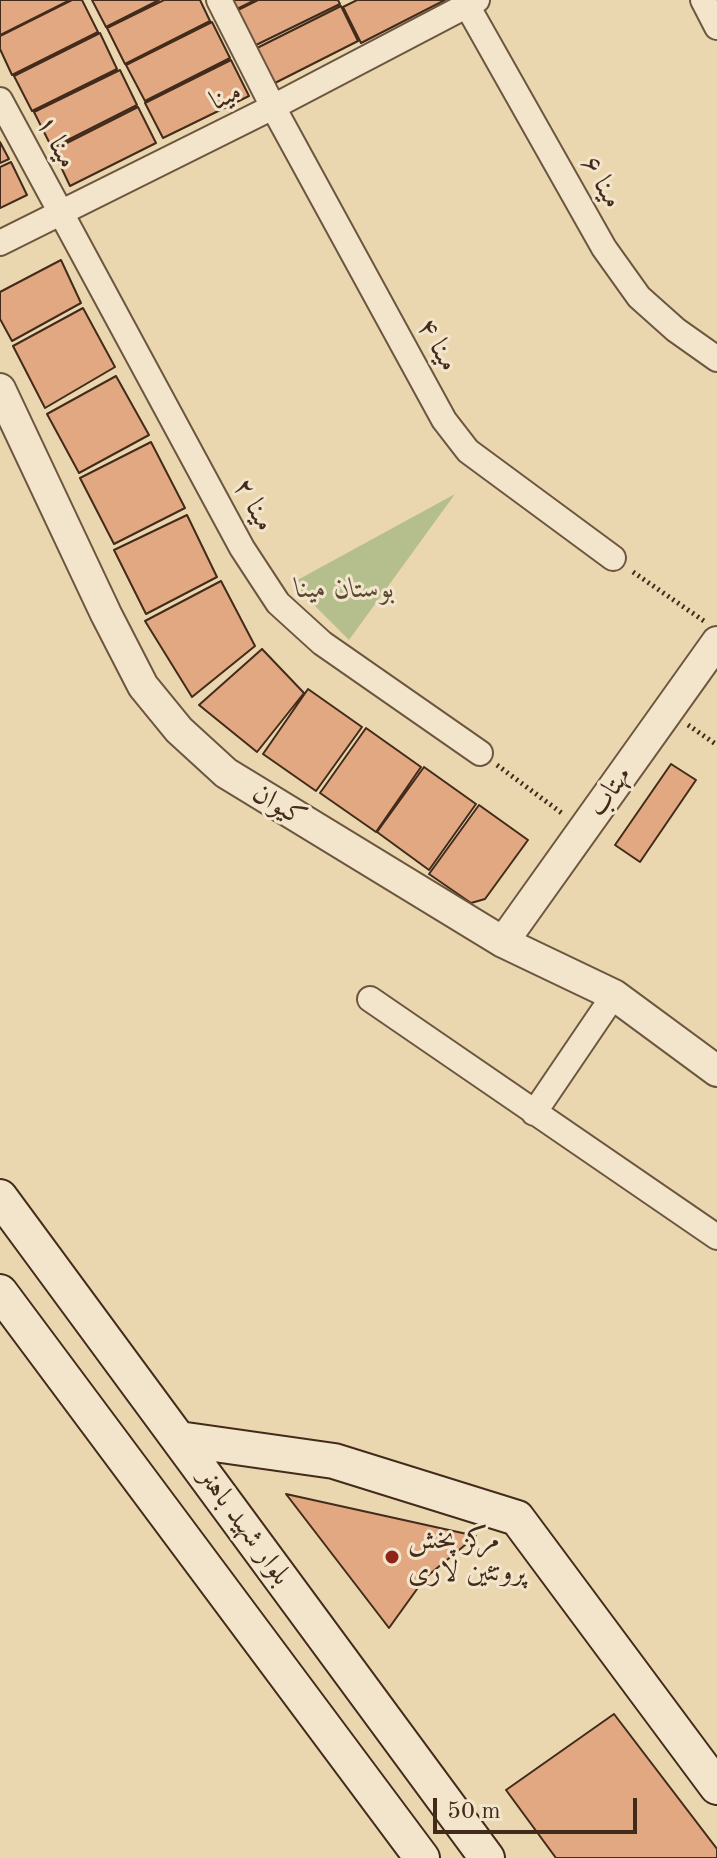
<!DOCTYPE html>
<meta charset="utf-8">
<style>
body{margin:0}
#map{position:relative;width:717px;height:1858px;overflow:hidden;background:#ebd7af;font-family:"Old Standard TT",serif}
canvas{display:block}
.scale{position:absolute;left:433px;top:1798px;width:204px;height:36px;box-sizing:border-box;border:4px solid #432b1b;border-top:0;padding-left:10px;font-size:24px;line-height:28px;white-space:nowrap;color:#432b1b;-webkit-text-stroke:6px #f2e5cb;paint-order:stroke}
</style>
<div id="map">
<canvas width="717" height="1858"></canvas>
<div class="scale">50 m</div>
</div>
<script>
const context = document.querySelector('canvas').getContext('2d');
context.lineJoin = 'round';
function fill(path, color) { context.fillStyle = color; context.fill(path, 'evenodd'); }
const shape = rows => new Path2D(rows.map(r => 'M' + r).join(''));
function strokePath(path, color, width, dash) { context.strokeStyle = color; context.lineWidth = width; context.lineCap = dash ? 'butt' : 'round'; context.setLineDash(dash || []); context.stroke(path); }
function write(font, color, halo, rows, align = 'center') {
  context.font = font + ' "Old Standard TT",Amiri,serif'; context.lineWidth = 6; context.setLineDash([]); context.textBaseline = 'middle'; context.strokeStyle = halo; context.fillStyle = color; for (const [text, x, y, turn = 0] of rows) {
    context.save(); context.translate(x, y); context.rotate((+turn || 0) * Math.PI / 180); context.textAlign = isNaN(turn) ? turn : align; if (halo) context.strokeText(text, 0, 0); context.fillText(text, 0, 0); context.restore();
  }
}
const green = shape([
 [455,494,349,640,292,583]
]);
const building = shape([
 [0,0,70,0,0,35,0,0],
 [72,0,82,0,98,32,12,75,0,49,0,36,72,0],
 [92,0,159,0,106,27,92,0],
 [164,0,200,0,210,21,125,64,107,28,164,0],
 [229,0,255,0,235,10,229,0],
 [258,0,338,0,340,4,254,46,236,11,258,0],
 [357,0,445,0,361,43,343,7,357,0],
 [341,6,358,41,273,84,255,49,341,6],
 [212,22,230,58,145,101,126,65,212,22],
 [100,33,117,69,32,111,14,76,100,33],
 [231,60,249,96,163,138,145,103,231,60],
 [120,70,137,105,52,148,34,112,120,70],
 [138,107,156,143,70,186,53,150,138,107],
 [0,142,9,159,0,163,0,142],
 [11,162,27,195,0,208,0,167,11,162],
 [61,260,81,303,12,341,0,319,0,292,61,260],
 [83,308,115,367,45,408,13,346,83,308],
 [116,376,149,435,79,473,47,414,116,376],
 [151,442,185,508,114,544,80,478,151,442],
 [187,515,217,577,146,614,114,550,187,515],
 [221,581,255,646,192,697,145,621,221,581],
 [262,649,304,693,257,752,199,705,262,649],
 [308,689,362,727,316,791,263,754,308,689],
 [366,728,421,767,376,832,320,793,366,728],
 [671,764,696,780,640,862,615,845,671,764],
 [424,767,476,804,429,870,377,832,424,767],
 [479,805,528,840,485,899,471,903,429,874,479,805],
 [286,1494,476,1536,425,1578,389,1628,286,1494],
 [614,1714,717,1849,717,1858,556,1858,506,1790,614,1714]
]);
const path = shape([
 [633,572,704,621],
 [688,725,717,745],
 [497,765,563,814]
]);
const minor = shape([
 [219,0,273,107,444,420,468,451,613,558],
 [464,0,604,248,639,297,676,330,717,359],
 [703,0,717,27],
 [0,100,242,548,278,603,322,643,480,753],
 [0,243,273,107,477,0],
 [370,999,717,1237],
 [534,1113,614,995]
]);
const tertiary = shape([
 [0,389,106,614,143,686,179,730,226,773,503,942,614,995,717,1071],
 [503,942,717,642]
]);
const secondary = shape([
 [0,1197,487,1858],
 [0,1292,422,1858],
 [179,1439,334,1461,517,1518,717,1787]
]);
const markers = [
 [392,1557,8,"#8f2418"]
];
const streetNames = [
 ["مینا",226,97,-26],
 ["مینا ۱",56,142,62],
 ["مینا ۶",601,182,61],
 ["مینا ۴",437,345,61],
 ["مینا ۲",253,505,61],
 ["مهتاب",610,792,-55],
 ["کیوان",279,806,31],
 ["بلوار شهید باهنر",244,1527,54]
];
const parkNames = [
 ["بوستان مینا",345,590]
];
const poiNames = [
 ["مرکز پخش",408,1541],
 ["پروتئین لاری",408,1573]
];
fill(green, '#b5bf8d');
fill(building, '#e1a882');
strokePath(building, '#432b1b', 2);
strokePath(minor, '#6d5640', 28);
strokePath(tertiary, '#6d5640', 34);
strokePath(secondary, '#432b1b', 38);
strokePath(path, '#432b1b', 5, [2, 4]);
strokePath(minor, '#f2e5cb', 24);
strokePath(tertiary, '#f2e5cb', 30);
strokePath(secondary, '#f2e5cb', 34);
for (const [x, y, r, color] of markers) { const dot = new Path2D(); dot.arc(x, y, r, 0, 2 * Math.PI); context.fillStyle = color; context.fill(dot); strokePath(dot, '#f2e5cb', 3); }
write('28px', '#432b1b', '#f2e5cb', streetNames);
write('italic 28px', '#5a4932', '#f2e5cb', parkNames);
write('28px', '#432b1b', '#f2e5cb', poiNames, 'left');
</script>
